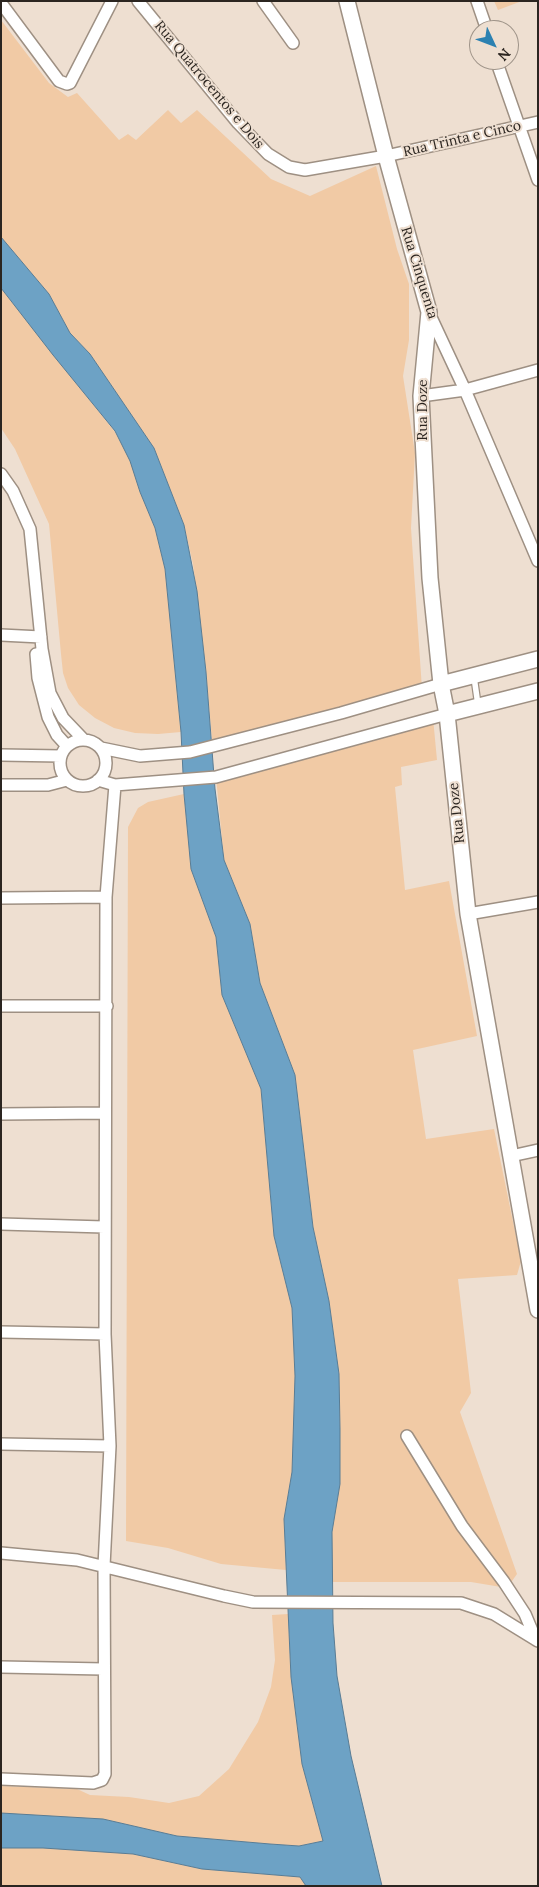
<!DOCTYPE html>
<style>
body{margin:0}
#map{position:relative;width:539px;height:1887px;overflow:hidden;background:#eedfd1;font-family:Lora,serif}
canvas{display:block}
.frame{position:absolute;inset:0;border:2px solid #2b2520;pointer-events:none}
.north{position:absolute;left:469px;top:20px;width:50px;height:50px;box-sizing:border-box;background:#eedfd1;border:1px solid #a0958a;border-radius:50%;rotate:133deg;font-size:14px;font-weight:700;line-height:20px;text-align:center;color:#2b2520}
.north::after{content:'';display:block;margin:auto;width:18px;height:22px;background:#2c81b1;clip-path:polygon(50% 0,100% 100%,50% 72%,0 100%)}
</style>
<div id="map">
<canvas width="539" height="1887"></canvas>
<div class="frame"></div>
<div class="north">N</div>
</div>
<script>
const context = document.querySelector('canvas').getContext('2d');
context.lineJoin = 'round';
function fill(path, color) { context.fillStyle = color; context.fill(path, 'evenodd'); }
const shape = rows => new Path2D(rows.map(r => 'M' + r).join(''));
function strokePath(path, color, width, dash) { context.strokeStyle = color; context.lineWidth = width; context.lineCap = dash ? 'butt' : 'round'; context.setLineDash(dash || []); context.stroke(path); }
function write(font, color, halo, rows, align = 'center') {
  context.font = font + ' Lora,serif'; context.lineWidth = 4; context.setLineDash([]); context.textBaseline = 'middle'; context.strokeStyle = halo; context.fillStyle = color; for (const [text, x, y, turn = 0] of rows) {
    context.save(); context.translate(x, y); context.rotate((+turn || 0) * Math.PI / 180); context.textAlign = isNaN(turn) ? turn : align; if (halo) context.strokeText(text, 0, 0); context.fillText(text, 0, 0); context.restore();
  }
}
const green = shape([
 [494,1,522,1,498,10],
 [1,20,49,83,68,97,77,93,119,140,128,134,136,140,168,110,181,123,197,110,271,179,310,196,376,166,397,249,409,284,409,340,403,376,415,453,411,528,422,689,212,741,206,672,193,564,184,525,154,448,90,354,70,333,49,294,1,237],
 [1,288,115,432,131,460,140,492,155,528,165,569,181,732,158,734,135,733,114,728,95,718,79,705,68,688,63,673,61,654,49,524,15,449,1,428],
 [433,718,437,760,401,767,402,785,395,787,405,890,449,881,477,1036,413,1050,426,1139,494,1129,521,1261,517,1275,458,1279,471,1393,460,1412,517,1574,507,1588,471,1582,332,1582,332,1532,340,1484,340,1429,339,1374,329,1301,313,1227,295,1075,260,983,250,924,224,860,216,777],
 [184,794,191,869,216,937,222,995,261,1089,274,1236,292,1308,295,1376,292,1472,284,1519,286,1570,221,1564,168,1548,126,1541,128,827,138,808,148,802],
 [288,1614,291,1677,302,1764,323,1841,299,1846,270,1844,177,1836,107,1820,1,1815,1,1786,77,1789,90,1795,129,1797,169,1803,199,1796,229,1769,258,1722,271,1687,275,1660,272,1615],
 [41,1845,133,1854,202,1869,300,1877,306,1886,1,1886,1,1847]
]);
const water = shape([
 [1,237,49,294,70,333,90,354,154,448,184,525,197,591,206,672,215,789,224,860,250,924,260,983,295,1075,313,1227,329,1301,339,1374,340,1429,340,1484,332,1532,333,1623,337,1676,351,1756,382,1886,306,1886,300,1877,202,1869,133,1854,43,1848,1,1848,1,1813,103,1819,177,1836,270,1844,299,1846,323,1841,302,1764,291,1677,284,1519,292,1472,295,1376,292,1308,274,1236,261,1089,222,995,216,937,191,869,184,794,181,732,165,569,155,528,140,492,130,461,115,431,53,355,1,288,1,237]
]);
const service = shape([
 [474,677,478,705]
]);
const minor = shape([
 [138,1,238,123,268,154,289,167,305,170,386,156,538,122],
 [263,1,293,43],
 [477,1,487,30],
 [1,3,59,81,67,84,70,83,112,1],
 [496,60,538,180],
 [429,313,465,390,538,561],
 [421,396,465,390,538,370],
 [1,474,13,491,30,529,42,649,50,693,63,718,84,740],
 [1,635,41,637],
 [36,654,38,678,48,717,57,735,67,746],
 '60 763a23 23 0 1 1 46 0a23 23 0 1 1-46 0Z',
 [101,748,140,756,190,752,341,713,441,684],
 [1,755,61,756],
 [98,780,115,785,216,777,447,714],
 [1,785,48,785,67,780],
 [1,898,106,897],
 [468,914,538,902],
 [1,1006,107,1006],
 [1,1114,105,1113],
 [511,1156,538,1150],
 [1,1224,104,1227],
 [1,1332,105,1334],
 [407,1436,462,1526,504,1582,525,1614,536,1640],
 [1,1444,110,1446],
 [1,1553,77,1560,224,1596,253,1602,461,1603,494,1614,538,1641],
 [1,1667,103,1669],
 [1,1779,93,1783,102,1780,105,1774,104,1566,110,1446,105,1334,106,897,115,785]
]);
const tertiary = shape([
 [347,1,386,156,429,312,421,396,430,578,441,684,447,714,468,914,538,1310],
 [441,684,538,659],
 [447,714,538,691]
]);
const streetNames = [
 ["Rua Quatrocentos e Dois",209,85,50],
 ["Rua Trinta e Cinco",462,139,-13],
 ["Rua Cinquenta",419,273,73],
 ["Rua Doze",423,410,-90],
 ["Rua Doze",457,813,-96]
];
fill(green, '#f1caa5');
fill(water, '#6da2c5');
strokePath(water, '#597c94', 1);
strokePath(service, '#9e9083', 8);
strokePath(minor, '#9e9083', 14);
strokePath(tertiary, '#9e9083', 18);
strokePath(service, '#fff', 5.5);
strokePath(minor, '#fff', 11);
strokePath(tertiary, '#fff', 15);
write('14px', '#2b2520', '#eedfd1', streetNames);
</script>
